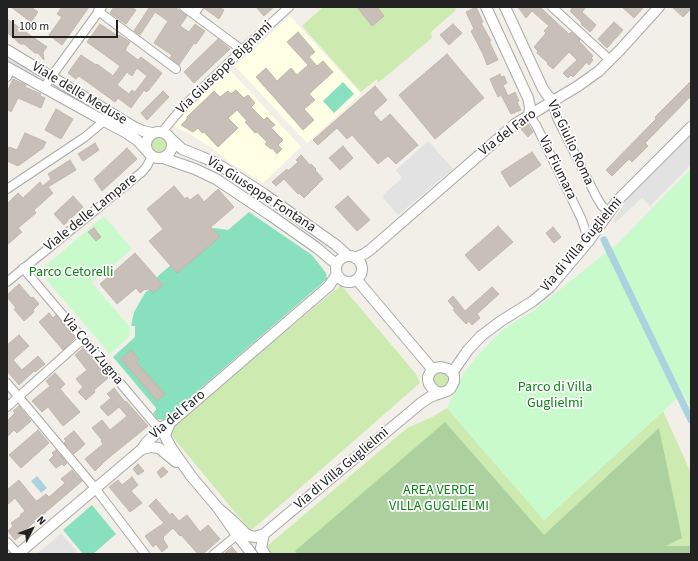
<!DOCTYPE html>
<style>
body{margin:0}
#map{position:relative;width:698px;height:561px;overflow:hidden;background:#f2efe9;font-family:"Source Sans 3",sans-serif}
canvas{display:block}
.frame{position:absolute;inset:0;border:8px solid #222;pointer-events:none}
.north{position:absolute;left:12px;top:509px;width:40px;height:40px;-webkit-text-stroke:3px #fff;paint-order:stroke;rotate:48deg;font-size:11px;font-weight:700;line-height:16px;text-align:center;color:#222}
.north::after{content:'';display:block;margin:auto;width:14px;height:18px;background:#222;clip-path:polygon(50% 0,100% 100%,50% 72%,0 100%)}
.scale{position:absolute;left:12px;top:20px;width:106px;height:18px;box-sizing:border-box;border:2px solid #222;border-top:0;padding-left:5px;font-size:12px;line-height:14px;white-space:nowrap;color:#222;-webkit-text-stroke:3px #fff;paint-order:stroke}
</style>
<div id="map">
<canvas width="698" height="561"></canvas>
<div class="frame"></div>
<div class="north">N</div>
<div class="scale">100 m</div>
</div>
<script>
const context = document.querySelector('canvas').getContext('2d');
context.lineJoin = 'round';
function fill(path, color) { context.fillStyle = color; context.fill(path, 'evenodd'); }
const shape = rows => new Path2D(rows.map(r => 'M' + r).join(''));
function strokePath(path, color, width, dash) { context.strokeStyle = color; context.lineWidth = width; context.lineCap = dash ? 'butt' : 'round'; context.setLineDash(dash || []); context.stroke(path); }
function write(font, color, halo, rows, align = 'center') {
  context.font = font + ' "Source Sans 3",sans-serif'; context.lineWidth = 3.5; context.setLineDash([]); context.textBaseline = 'middle'; context.strokeStyle = halo; context.fillStyle = color; for (const [text, x, y, turn = 0] of rows) {
    context.save(); context.translate(x, y); context.rotate((+turn || 0) * Math.PI / 180); context.textAlign = isNaN(turn) ? turn : align; if (halo) context.strokeText(text, 0, 0); context.fillText(text, 0, 0); context.restore();
  }
}
const education = shape([
 [290,16,361,94,307,143,235,66],
 [230,70,301,147,263,183,229,162,213,149,188,133,175,127,173,124,177,120]
]);
const grass = shape([
 [323,7,455,7,456,10,431,32,432,38,378,83,377,79,361,92,302,26],
 '150 145a9 9 0 1 1 18 0a9 9 0 1 1-18 0Z',
 [341,285,416,374,420,383,253,529,248,528,172,436,171,431,174,425],
 [441,370,450,377,447,388,435,388,431,377,433,374],
 [447,408,544,520,663,411,691,473,691,554,272,554,266,547,407,428,432,417]
]);
const forest = shape([
 [445,422,544,535,659,428,682,538,666,546,691,546,691,554,298,554,295,551]
]);
const park = shape([
 [691,169,691,409,683,393,544,520,447,408,464,373,477,356,502,330,533,311,618,243],
 [104,216,132,249,92,283,129,326,130,331,129,337,110,354,39,271]
]);
const pitch = shape([
 [343,82,354,94,334,113,323,101],
 [249,212,312,255,326,273,327,279,164,420,157,419,153,413,156,410,156,408,113,357,135,337,135,326,131,326,134,312,145,293,151,287,158,276,214,228,228,230],
 [92,505,116,534,93,554,83,554,63,530]
]);
const parking = shape([
 [7,55,39,73,36,80,7,63],
 [691,133,691,165,650,206,642,198,615,223,613,220,632,193],
 [428,141,453,169,398,215,383,198,384,194,401,179,401,177,396,170],
 [61,533,77,551,74,554,37,554]
]);
const water = shape([
 [37,476,47,488,41,493,31,481]
]);
const canal = shape([
 [604,240,691,420]
]);
const building = shape([
 [11,7,31,7,38,12,31,22,11,7],
 [62,7,89,7,62,45,49,35,62,17,57,14,62,7],
 [114,7,131,7,136,10,126,24,110,13,114,7],
 [147,7,175,7,187,16,180,26,189,32,195,24,205,31,196,44,194,43,179,65,170,58,172,55,154,43,168,21,155,12,140,35,134,31,149,8,147,7],
 [204,7,219,7,224,10,219,19,204,8,204,7],
 [256,7,274,7,264,16,256,7],
 [357,7,377,7,384,16,372,26,357,7],
 [476,7,483,22,481,23,491,41,489,41,498,60,487,65,483,54,471,31,474,29,466,12,476,7],
 [518,7,540,7,569,34,571,32,580,40,579,41,593,56,591,58,593,60,589,65,587,62,573,77,571,75,568,78,563,73,577,60,569,52,553,69,547,64,548,63,537,53,538,51,534,47,546,33,544,31,549,26,532,11,526,18,518,7],
 [573,7,586,7,582,12,596,25,590,32,581,24,582,23,570,11,573,7],
 [622,7,644,7,634,18,622,7],
 [672,7,691,7,691,9,683,17,672,7],
 [7,19,47,47,43,52,44,60,38,53,35,53,24,44,20,44,7,32,7,19],
 [614,22,623,30,607,48,598,39,614,22],
 [100,24,118,36,119,35,130,42,125,50,138,60,141,57,162,73,149,90,146,92,144,90,131,108,118,98,115,102,79,76,76,79,68,73,81,55,96,65,97,64,113,76,120,66,87,42,100,24],
 [137,68,147,76,135,92,132,90,129,94,117,85,127,72,132,76,137,68],
 [453,24,462,33,449,45,440,35,453,24],
 [298,32,315,52,309,57,317,66,323,61,333,72,309,94,315,100,304,109,314,120,303,130,256,77,266,68,277,81,291,68,297,75,308,65,287,42,298,32],
 [218,39,230,49,194,83,184,72,218,39],
 [447,54,484,98,435,139,399,95,447,54],
 [500,74,501,77,504,76,507,83,503,85,508,96,515,92,519,101,517,102,521,110,511,114,501,95,498,97,490,79,500,74],
 [13,79,26,85,25,87,41,94,40,96,45,98,41,108,18,98,11,112,7,109,7,92,13,79],
 [691,81,691,96,645,143,648,146,632,162,629,159,612,176,606,170,656,119,655,117,691,81],
 [375,86,387,100,373,113,381,122,390,114,418,145,396,164,388,156,378,164,352,135,347,139,337,128,318,145,313,140,375,86],
 [236,90,244,98,248,95,255,103,251,107,264,120,267,117,275,125,271,128,283,140,278,145,282,149,277,154,272,148,271,149,265,144,267,142,257,132,255,133,245,122,247,121,237,110,228,118,238,128,218,147,204,132,202,133,198,128,193,132,181,125,187,119,187,117,214,91,220,97,228,91,231,94,236,90],
 [163,91,169,97,147,120,141,113,163,91],
 [56,109,73,119,61,139,45,130,56,109],
 [528,124,533,132,528,137,521,129,528,124],
 [25,133,46,142,43,148,18,166,7,161,7,152,9,147,17,150,25,133],
 [95,143,99,150,83,161,78,154,95,143],
 [343,146,353,158,340,170,329,158,343,146],
 [127,148,137,159,102,191,94,179,127,148],
 [532,152,541,165,510,187,501,172,532,152],
 [301,155,310,165,311,164,316,169,315,170,323,179,304,198,299,193,298,194,284,179,276,186,272,182,287,169,288,171,298,162,296,160,301,155],
 [70,160,76,170,48,187,53,193,34,210,36,213,18,228,22,232,7,245,7,204,18,193,23,198,40,182,43,186,51,179,48,174,70,160],
 [174,186,185,199,187,197,190,200,198,194,204,202,218,189,234,207,211,227,220,237,177,273,149,241,163,229,147,209,174,186],
 [73,196,83,207,64,225,54,214,73,196],
 [348,196,370,220,357,231,335,207,348,196],
 [498,226,513,242,479,271,465,255,498,226],
 [553,227,561,237,554,243,546,233,553,227],
 [94,228,101,237,96,241,88,232,94,228],
 [135,253,163,285,153,293,149,288,146,290,145,289,140,293,136,288,117,304,100,284,135,253],
 [19,284,31,298,33,297,39,304,33,310,34,312,24,321,14,309,16,308,7,297,7,295,19,284],
 [492,287,499,294,477,314,480,318,472,325,469,321,466,324,453,310,455,309,448,301,453,296,465,311,492,287],
 [49,313,53,318,56,315,75,338,63,350,39,322,49,313],
 [19,335,29,346,13,360,22,370,38,356,45,364,35,372,34,371,19,385,7,371,7,345,19,335],
 [83,348,108,378,94,390,95,392,86,400,78,392,83,387,76,379,87,370,75,355,83,348],
 [131,350,139,359,136,362,165,394,157,401,121,359,131,350],
 [55,373,65,384,60,389,80,412,63,426,48,407,42,412,32,401,50,386,46,381,55,373],
 [114,388,125,402,126,401,148,426,106,460,95,471,85,459,103,444,101,441,102,440,92,428,102,420,110,430,127,416,119,407,108,416,100,407,111,398,107,394,114,388],
 [19,406,31,421,17,433,14,430,7,437,7,421,15,413,13,411,19,406],
 [38,430,49,443,21,468,9,455,38,430],
 [74,431,85,444,74,454,64,443,66,441,64,439,74,431],
 [56,450,67,463,64,466,62,464,56,468,49,460,54,455,52,453,56,450],
 [138,464,144,471,138,475,133,469,138,464],
 [163,467,168,472,161,478,157,472,163,467],
 [72,470,82,481,46,512,23,532,24,533,15,540,8,531,13,526,11,523,21,516,20,515,25,511,15,498,7,505,7,490,19,480,36,501,37,501,46,494,49,497,65,483,61,479,72,470],
 [132,477,138,485,131,491,142,503,130,512,109,487,118,480,122,485,132,477],
 [156,499,170,515,172,513,179,521,187,515,200,532,208,525,220,539,203,554,198,554,181,535,180,536,173,528,163,537,164,538,163,539,168,547,162,552,156,544,153,547,145,536,164,523,149,506,156,499],
 [232,547,238,554,224,554,232,547]
]);
const minor = shape([
 [184,7,242,50],
 [552,7,610,60],
 [98,11,176,69],
 [194,14,199,7],
 [7,77,11,69],
 [44,88,51,77,102,7],
 [554,101,554,109,557,118,597,198,602,206,609,212],
 [529,115,536,125,581,218,585,229,588,242],
 [162,132,176,115,190,100,242,50,289,7],
 [7,189,85,137,104,121,108,117],
 [23,268,154,423,158,426,164,426],
 [7,282,142,172,147,166,152,156],
 [7,383,95,488,145,554],
 [7,407,83,339],
 [7,542,18,554],
 [214,554,237,535]
]);
const tertiary = shape([
 [486,7,528,98,530,107,529,115],
 [505,7,543,89,548,96,554,101],
 [7,50,134,127,143,131,152,133],
 [7,67,104,121,125,132,137,140,147,151],
 '146 145a13 13 0 1 1 26 0a13 13 0 1 1-26 0Z',
 [171,139,182,149,202,157,216,163,264,194,336,245,348,256],
 [163,158,195,169,216,179,270,215,317,248,336,264],
 '336 269a13 13 0 1 1 26 0a13 13 0 1 1-26 0Z',
 [355,258,364,254,370,250,515,124,578,86,599,71,620,50,659,7],
 [357,280,433,370],
 [452,373,468,350,481,336,501,321,533,301,550,287,588,242,617,201,691,127],
 [170,423,167,430,165,436,167,440,172,449,191,476,218,508,237,535,252,554],
 [142,449,151,447,159,448,176,462],
 [218,508,232,520,245,533,250,536,255,537,264,534,421,403,430,397,435,395,447,391,450,389,454,382,454,375,448,369,441,367,435,368,431,371,428,377,428,380,429,384,432,388,435,391,441,393],
 [264,534,261,548,265,554],
 [18,554,142,449,146,443,164,426,170,423,329,286,337,274]
]);
const streetNames = [
 ["Via Giuseppe Bignami",225,68,-44],
 ["Viale delle Meduse",79,94,31],
 ["Via del Faro",508,133,-37],
 ["Via Giulio Roma",570,143,65],
 ["Via Fiumara",557,168,64],
 ["Via Giuseppe Fontana",261,195,33],
 ["Viale delle Lampare",91,213,-39],
 ["Via di Villa Guglielmi",582,245,-50],
 ["Via Coni Zugna",92,350,50],
 ["Via del Faro",178,415,-40],
 ["Via di Villa Guglielmi",342,469,-40]
];
const parkNames = [
 ["Parco Cetorelli",71,273],
 ["Parco di Villa",555,388],
 ["Guglielmi",555,404],
 ["AREA VERDE",439,491],
 ["VILLA GUGLIELMI",439,507]
];
fill(education, '#ffffe5');
fill(grass, '#cdebb0');
fill(forest, '#add19e');
fill(park, '#c8facc');
fill(pitch, '#88e0be');
fill(parking, '#e2e2e2');
fill(water, '#aad3df');
strokePath(canal, '#aad3df', 7);
fill(building, '#c7bfb8');
strokePath(building, '#c4b6ab', 1);
strokePath(minor, '#a9a9a9', 10);
strokePath(tertiary, '#a9a9a9', 12);
strokePath(minor, '#fff', 8);
strokePath(tertiary, '#fff', 10);
write('14px', '#222', '#fff', streetNames);
write('14px', '#0c8416', '#fff', parkNames);
</script>
